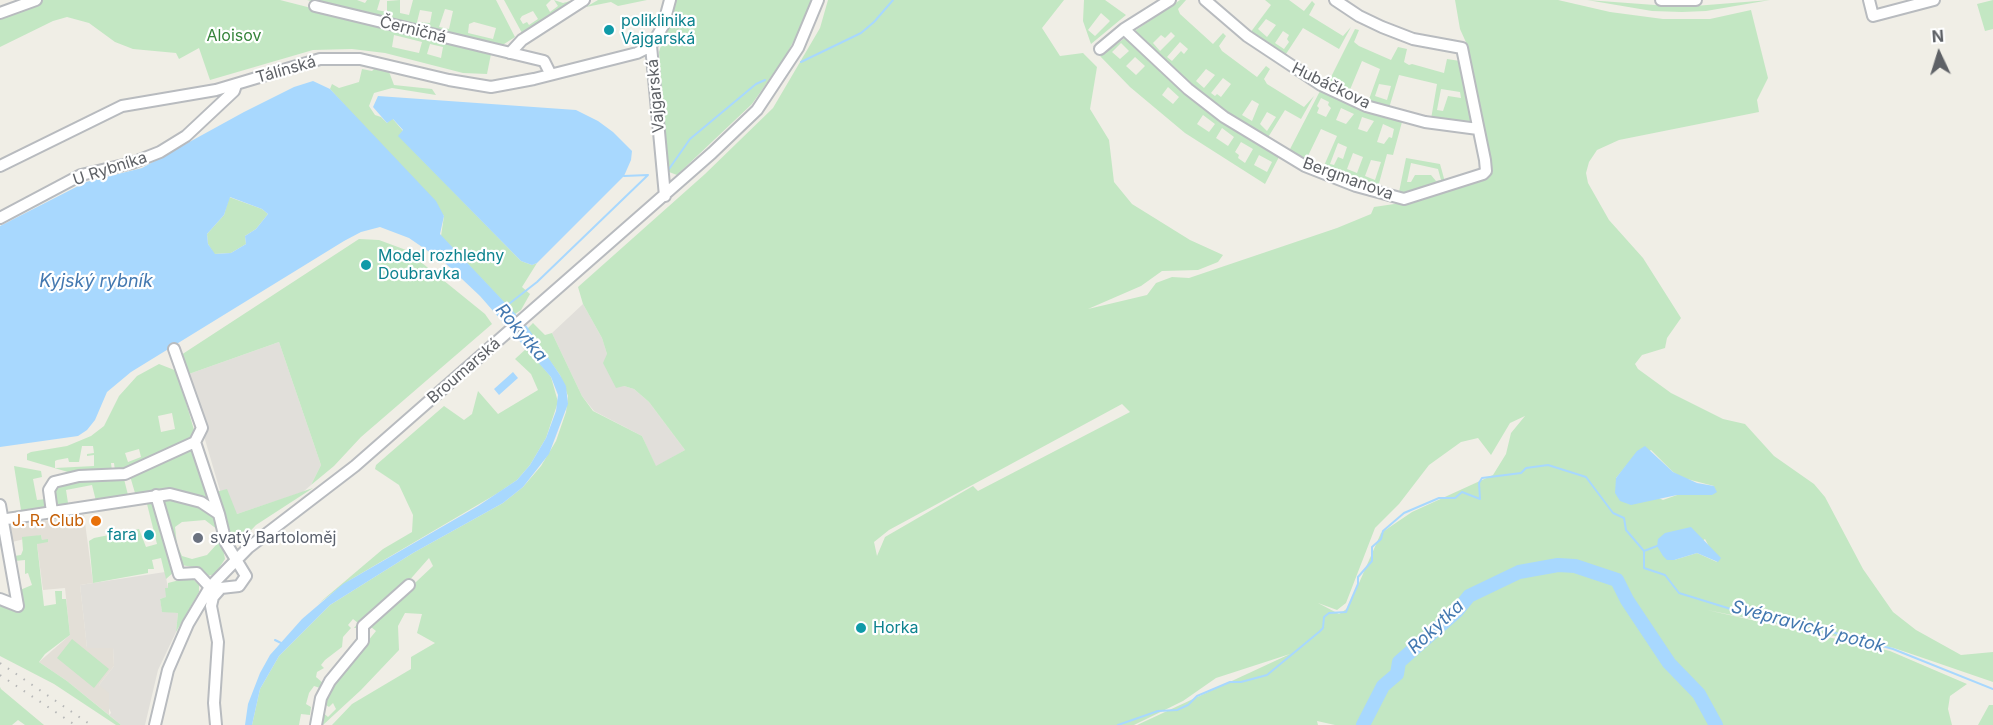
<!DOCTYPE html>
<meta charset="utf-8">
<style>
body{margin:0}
#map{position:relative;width:1993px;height:725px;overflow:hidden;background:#f0eee6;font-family:Inter,sans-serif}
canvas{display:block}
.north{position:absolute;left:1909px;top:24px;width:60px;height:60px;-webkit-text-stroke:4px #fff;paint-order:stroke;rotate:356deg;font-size:16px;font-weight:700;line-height:24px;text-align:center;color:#5e6166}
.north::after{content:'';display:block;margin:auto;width:21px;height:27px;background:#5e6166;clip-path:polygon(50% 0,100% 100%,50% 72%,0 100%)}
</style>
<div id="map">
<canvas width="1993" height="725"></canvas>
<div class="north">N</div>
</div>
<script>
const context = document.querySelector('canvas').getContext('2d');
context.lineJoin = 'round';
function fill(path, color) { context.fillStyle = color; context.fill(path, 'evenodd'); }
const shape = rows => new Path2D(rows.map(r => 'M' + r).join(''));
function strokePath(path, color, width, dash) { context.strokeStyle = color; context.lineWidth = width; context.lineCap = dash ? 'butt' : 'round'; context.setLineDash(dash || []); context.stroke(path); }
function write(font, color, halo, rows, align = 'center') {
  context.font = font + ' Inter,sans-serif'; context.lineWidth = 4.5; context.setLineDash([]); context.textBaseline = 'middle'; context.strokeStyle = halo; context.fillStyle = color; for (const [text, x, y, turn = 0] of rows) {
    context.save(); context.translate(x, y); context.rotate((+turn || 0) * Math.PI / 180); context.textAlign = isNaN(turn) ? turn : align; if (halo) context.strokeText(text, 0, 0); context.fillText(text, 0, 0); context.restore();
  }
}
const industrial = shape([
 [583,304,602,338,607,354,624,386,634,389,649,402,685,450,656,467,642,436,594,411,582,396,552,333],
 [279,342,321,465,311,485,303,492,237,514,226,511,186,375],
 [165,572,168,588,167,597,160,599,162,611,178,613,176,632,158,670,145,725,121,725,109,715,111,713,99,685,114,666,113,648,87,648,80,585]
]);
const education = shape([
 [84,515,93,583,80,585,87,648,113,648,114,666,99,685,109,693,109,715,67,681,39,662,70,635,65,588,43,590,37,544,42,540,41,535,12,542,9,526]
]);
const green = shape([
 [43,0,280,0,491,54,487,74,463,73,385,53,352,49,313,50,210,80,199,48,179,59,176,53,133,49,115,42,89,23,67,17,53,21,0,47,0,16],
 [394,35,422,42,419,53,392,47],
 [430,44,443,47,441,58,427,54],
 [307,0,357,0,365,3,367,0,380,0,377,10,387,12,387,1,400,0,400,13,409,15,413,0,496,0,515,37,501,46],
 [445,9,453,11,449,29,439,27],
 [420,10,432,12,430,23,417,22],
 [474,22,496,28,493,39,468,33,469,24],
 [504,0,551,0,546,5,550,12,558,6,554,0,563,3,574,0,522,33],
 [533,11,538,19,529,25,527,22,523,24,520,19,522,16],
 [598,0,647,0,618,6,611,2,586,7],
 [675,0,811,0,800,29,785,57,752,104,677,175,669,172,667,166,659,52],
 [828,0,1064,0,1042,28,1060,56,1083,53,1097,67,1090,109,1109,140,1114,182,1132,204,1190,240,1223,255,1218,262,1198,270,1162,271,1141,286,1088,309,1147,295,1156,283,1172,277,1189,278,1337,228,1371,214,1374,207,1401,203,1488,176,1466,57,1469,49,1460,29,1455,0,1558,0,1610,12,1663,19,1710,19,1751,10,1768,78,1757,100,1759,112,1619,140,1597,150,1589,162,1586,173,1588,183,1609,220,1643,258,1681,318,1667,338,1665,348,1642,355,1635,364,1638,369,1671,393,1723,419,1745,424,1774,456,1814,484,1825,497,1863,569,1893,612,1916,630,1961,655,1993,652,1993,682,1894,648,1707,610,1890,651,1967,684,1950,696,1948,709,1952,725,1335,725,1317,721,1318,725,1137,725,1290,654,1216,678,1183,701,1134,725,332,725,352,704,411,669,411,657,435,643,417,633,422,614,405,613,398,626,399,650,361,690,323,725,320,725,320,710,328,717,336,709,333,703,329,707,323,703,333,684,376,631,371,627,366,632,365,630,433,566,429,558,407,583,358,628,354,628,358,623,353,619,348,625,351,628,343,637,342,647,325,660,321,665,324,668,317,672,316,677,323,683,320,688,314,686,309,693,306,704,311,707,310,715,301,714,299,725,252,725,260,689,279,656,330,605,413,553,503,503,523,487,541,466,556,441,566,412,568,396,560,375,527,329,533,323,545,335,552,333,582,396,593,411,642,436,656,466,685,450,649,402,634,389,624,386,616,388,603,363,607,354,602,338,583,304,578,287,705,174,773,108,820,28],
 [1122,404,1130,412,978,491,973,486,885,537,877,556,874,542,889,530],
 [1525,416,1511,433,1506,454,1493,475,1412,512,1381,533,1348,608,1339,614,1318,603,1337,610,1346,603,1375,528,1399,504,1429,465,1461,442,1478,438,1491,455,1510,423],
 [1651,450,1673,472,1683,478,1714,486,1712,495,1677,495,1663,500,1616,478,1627,465],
 [1705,539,1717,562,1697,553,1674,560],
 [1084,0,1105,0,1126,15,1091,44,1083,21],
 [1101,13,1110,21,1095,36,1088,30],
 [1180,0,1186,0,1178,9,1180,14,1213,44,1223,33,1226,36,1219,46,1222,51,1257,77,1266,66,1270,69,1264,79,1267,84,1304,107,1314,96,1301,119,1285,110,1267,139,1219,108,1173,72,1136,35,1136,30],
 [1171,32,1175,36,1160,51,1153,43,1161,35,1165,38],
 [1180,42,1188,49,1184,54,1181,51,1172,61,1167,57],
 [1206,69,1215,75,1204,88,1196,81],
 [1223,78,1231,84,1221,97,1217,94,1215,96,1211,93],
 [1252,100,1259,104,1252,121,1242,115],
 [1267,112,1276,117,1267,131,1260,124],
 [1265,0,1289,0,1304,11,1312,1,1315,4,1309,15,1343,36,1351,27,1339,49,1303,28,1284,57,1250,33,1271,5],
 [1266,19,1276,25,1267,37,1258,29],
 [1283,31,1289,35,1287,39,1289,42,1284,49,1275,43],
 [1587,0,1682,7,1770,0,1706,11,1682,12,1652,11],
 [1993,0,1993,29,1985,31,1977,4],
 [1355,29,1359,30,1354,42,1359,46,1391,60,1398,47,1407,49,1404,62,1409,65,1412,64,1444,73,1447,59,1460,61,1471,121,1431,119,1437,84,1399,75,1389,108,1368,102,1380,69,1362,61,1349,92,1328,83],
 [1379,84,1391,86,1387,100,1375,96],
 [1441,89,1460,92,1461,98,1448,96,1443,111,1437,110],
 [1125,38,1186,94,1222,121,1279,157,1265,184,1185,133,1130,87,1100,56],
 [1121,43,1129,51,1120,59,1112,52],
 [1135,57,1145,66,1136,75,1126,66],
 [1168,87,1179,97,1173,104,1162,95],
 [1203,115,1215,124,1209,132,1197,124],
 [1222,128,1234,137,1228,146,1216,138],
 [1241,142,1253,149,1245,163,1238,158,1239,155,1235,152],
 [1259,155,1272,162,1267,172,1254,165],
 [377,66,388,69,394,85,432,89,436,95,392,88,374,93,369,106,375,115,381,117,387,123,392,118,403,131,399,136,521,261,532,265,537,263,522,287,530,294,521,310,515,314,441,236,444,216,330,89,332,84,339,88,359,82,362,69,372,71],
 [1320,91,1357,108,1402,122,1393,155,1387,154,1378,187,1323,168,1337,136,1321,129,1306,160,1289,151],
 [1321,98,1329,102,1328,105,1331,108,1326,117,1317,113,1319,108,1317,106],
 [1341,108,1354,114,1346,124,1336,120],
 [1362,117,1374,121,1367,132,1358,129],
 [1383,124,1394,129,1392,138,1389,137,1384,144,1377,142],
 [1338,143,1347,147,1343,159,1338,157,1334,165,1330,164],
 [1353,153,1363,157,1357,173,1347,169],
 [1371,160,1381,162,1375,180,1365,176],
 [1406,158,1440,164,1445,182,1408,193,1399,192],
 [1411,163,1438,169,1441,180,1436,181,1431,175,1415,175,1411,182,1407,182],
 [229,197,262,209,268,214,256,229,245,236,246,244,231,253,214,254,208,244,207,234,224,215],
 [359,239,379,240,406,250,485,314,492,324,361,437,334,466,311,485,321,465,279,342,186,375,181,355],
 [527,348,551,377,558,402,546,438,530,465,517,480,498,493,350,580,318,604,383,549,412,532,413,515,399,485,375,469,376,465,444,406,464,420,472,414,478,391,498,414,538,390,531,374,515,359],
 [159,364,177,371,194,430,189,440,119,471,115,471,114,463,111,463,112,471,68,472,27,460,27,454,31,452,67,446,91,436,104,426,119,396,137,376],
 [172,413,175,429,161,432,158,416],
 [82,446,93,446,94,453,87,454,87,456,94,455,94,466,55,468,55,461,57,460,68,458,69,462,79,462],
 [139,449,141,457,128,462,125,453],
 [192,447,205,490,208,491,208,500,135,493,130,476],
 [14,466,41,471,42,477,33,479,37,500,46,499,47,509,8,515,9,512,21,510],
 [121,477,124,479,128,495,96,501,92,485,66,490,68,503,65,506,58,507,54,498,53,489,57,484,71,480],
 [313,488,256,525,238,544,232,542,227,520,216,492,227,489,237,514],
 [164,499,189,501,212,516,219,527,225,559,215,574,208,576,199,568,181,565],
 [205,520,218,530,217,544,207,555,192,559,182,556,177,545,175,527,182,522],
 [147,504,154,504,174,572,166,579,161,558,152,560,154,569,148,569,148,573,93,583,89,541,94,538,139,529,146,547,157,544],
 [41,535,42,540,48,539,48,542,37,544,44,606,56,604,55,591,62,591,62,599,66,599,70,635,45,654,39,662,67,681,121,725,116,725,54,684,0,656,0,603,15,609,20,590,32,585,28,573,25,574,25,560,15,561,14,556,21,555,23,550,22,537],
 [191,577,199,585,199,592,176,632,178,613,162,612,160,599,166,597,165,588,168,588,168,583],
 [72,639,109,669,94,688,57,658],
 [0,687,1,689,44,725,25,725,18,720,12,725,0,725],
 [1989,705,1993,705,1993,725,1978,725]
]);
const water = shape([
 [313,81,330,89,436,201,444,216,440,234,526,325,560,375,566,386,568,404,549,454,523,487,503,503,413,553,330,605,279,656,260,689,252,725,245,725,248,704,260,673,270,655,302,619,343,584,478,506,517,480,530,465,546,438,556,411,558,395,551,377,480,296,444,262,409,238,380,227,361,232,344,241,131,372,107,392,95,420,87,430,78,436,0,447,0,226,86,182,142,168,244,112,294,87],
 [230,197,262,209,268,214,256,229,245,236,246,244,231,253,215,254,208,244,207,234,224,215],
 [378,96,576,110,598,121,613,132,632,151,631,160,624,176,537,263,532,265,521,261,398,136,403,130,393,119,387,123,373,107],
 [513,372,518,378,499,395,494,389],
 [1645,446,1673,472,1697,483,1714,486,1717,492,1712,495,1677,495,1631,505,1620,501,1615,493,1616,478,1637,451],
 [1691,527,1721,558,1718,562,1697,553,1674,560,1667,560,1663,556,1657,546,1658,539,1665,533]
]);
const stream = shape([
 [801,62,861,33,874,22,893,0],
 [669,169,690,139,756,84,765,80],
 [624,176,648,175],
 [505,307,537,282,648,175],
 [1657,546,1644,551,1644,568,1665,575,1679,593,1734,610,1790,620,1803,627,1810,626,1893,649,1993,689],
 [275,640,283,644],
 [1118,725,1158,711,1177,710,1188,705,1197,696,1230,682,1241,682,1267,675,1319,632,1323,628,1324,617,1329,613,1346,612,1358,584,1358,577,1372,561,1372,547,1381,539,1383,531,1404,513,1439,498,1455,498,1462,492,1480,499,1479,483,1482,478,1521,473,1526,468,1548,465,1586,477,1613,513,1624,518,1626,530,1644,551]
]);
const river = shape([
 [1363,725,1383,686,1397,674,1399,662,1457,611,1469,596,1519,572,1558,565,1575,566,1617,580,1627,600,1669,663,1699,694,1716,725]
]);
const minor = shape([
 [1205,0,1247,36,1321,85,1366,106,1425,122,1478,129],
 [1661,0,1696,0],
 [1869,0,1873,16,1934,0],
 [315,6,544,61,550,73],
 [0,13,36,0],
 [1124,29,1188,89,1224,117,1305,166,1356,186,1404,199,1483,174,1486,171,1485,160,1462,48,1413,39,1382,27,1359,16,1335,0],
 [1100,49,1124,29,1170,0],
 [510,53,522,40,584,0],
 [0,166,122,106,216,90,320,59,360,59,449,80,491,87,534,79,637,53,651,46],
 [665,196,651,46,663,26,670,0],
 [0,218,81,175,132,163,160,152,186,136,234,91,236,85],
 [174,349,202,428,195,442,219,514],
 [156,495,179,574,197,573,210,587],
 [0,505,18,606],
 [52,512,49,490,54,482,79,476,125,474,195,442],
 [0,520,170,494,201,502,219,514,226,543,246,576,239,586,221,588,213,597,211,606,218,642,214,703,216,725],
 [0,599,18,606],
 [155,725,168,670,188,624,210,587,248,548,355,466,712,153,757,110,798,48,818,0],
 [316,725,321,698,330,681,363,641,363,626,409,585]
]);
const rail = shape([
 [0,663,91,725],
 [0,675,75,725]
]);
const markers = [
 [609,30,6,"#0f9aa8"],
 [366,265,6,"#0f9aa8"],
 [96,521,6,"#e8710a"],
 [149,535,6,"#0f9aa8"],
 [198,538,6,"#6b7280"],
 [861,628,6,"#0f9aa8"]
];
const cultureNames = [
 ["poliklinika",621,21],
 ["Vajgarská",621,39],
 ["Model rozhledny",378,256],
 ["Doubravka",378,274],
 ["fara",137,535,"right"],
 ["Horka",873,628]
];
const streetNames = [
 ["Černičná",413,30,14],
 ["Tálínská",286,70,-16],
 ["Hubáčkova",1331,86,26],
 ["Vajgarská",656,96,-95],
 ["U Rybníka",110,169,-18],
 ["Bergmanova",1348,179,20],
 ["Broumarská",464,371,-41]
];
const parkNames = [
 ["Aloisov",234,36]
];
const foodNames = [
 ["J. R. Club",84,521]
];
const worshipNames = [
 ["svatý Bartoloměj",210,538]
];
const waterNames = [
 ["Kyjský rybník",96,282],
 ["Rokytka",521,333,50],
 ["Rokytka",1436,627,-43],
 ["Svépravický potok",1808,627,15]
];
fill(industrial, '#e1dfda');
fill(education, '#e3dfd7');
fill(green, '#c3e7c3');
fill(water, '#a8d8fe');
strokePath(stream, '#a8d8fe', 2);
strokePath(river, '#a8d8fe', 14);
strokePath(minor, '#b8bbbf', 14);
strokePath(minor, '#fff', 10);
strokePath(rail, '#b6b7b7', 2, [1.5, 8]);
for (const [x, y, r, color] of markers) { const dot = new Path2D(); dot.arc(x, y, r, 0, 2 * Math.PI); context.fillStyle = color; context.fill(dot); strokePath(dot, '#fff', 2); }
write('16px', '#0d838f', '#fff', cultureNames, 'left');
write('16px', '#5e6166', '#fff', streetNames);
write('16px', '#36843b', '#fff', parkNames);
write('16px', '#c56008', '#fff', foodNames, 'right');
write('16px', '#5b616d', '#fff', worshipNames, 'left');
write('italic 18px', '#4378b0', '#fff', waterNames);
</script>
